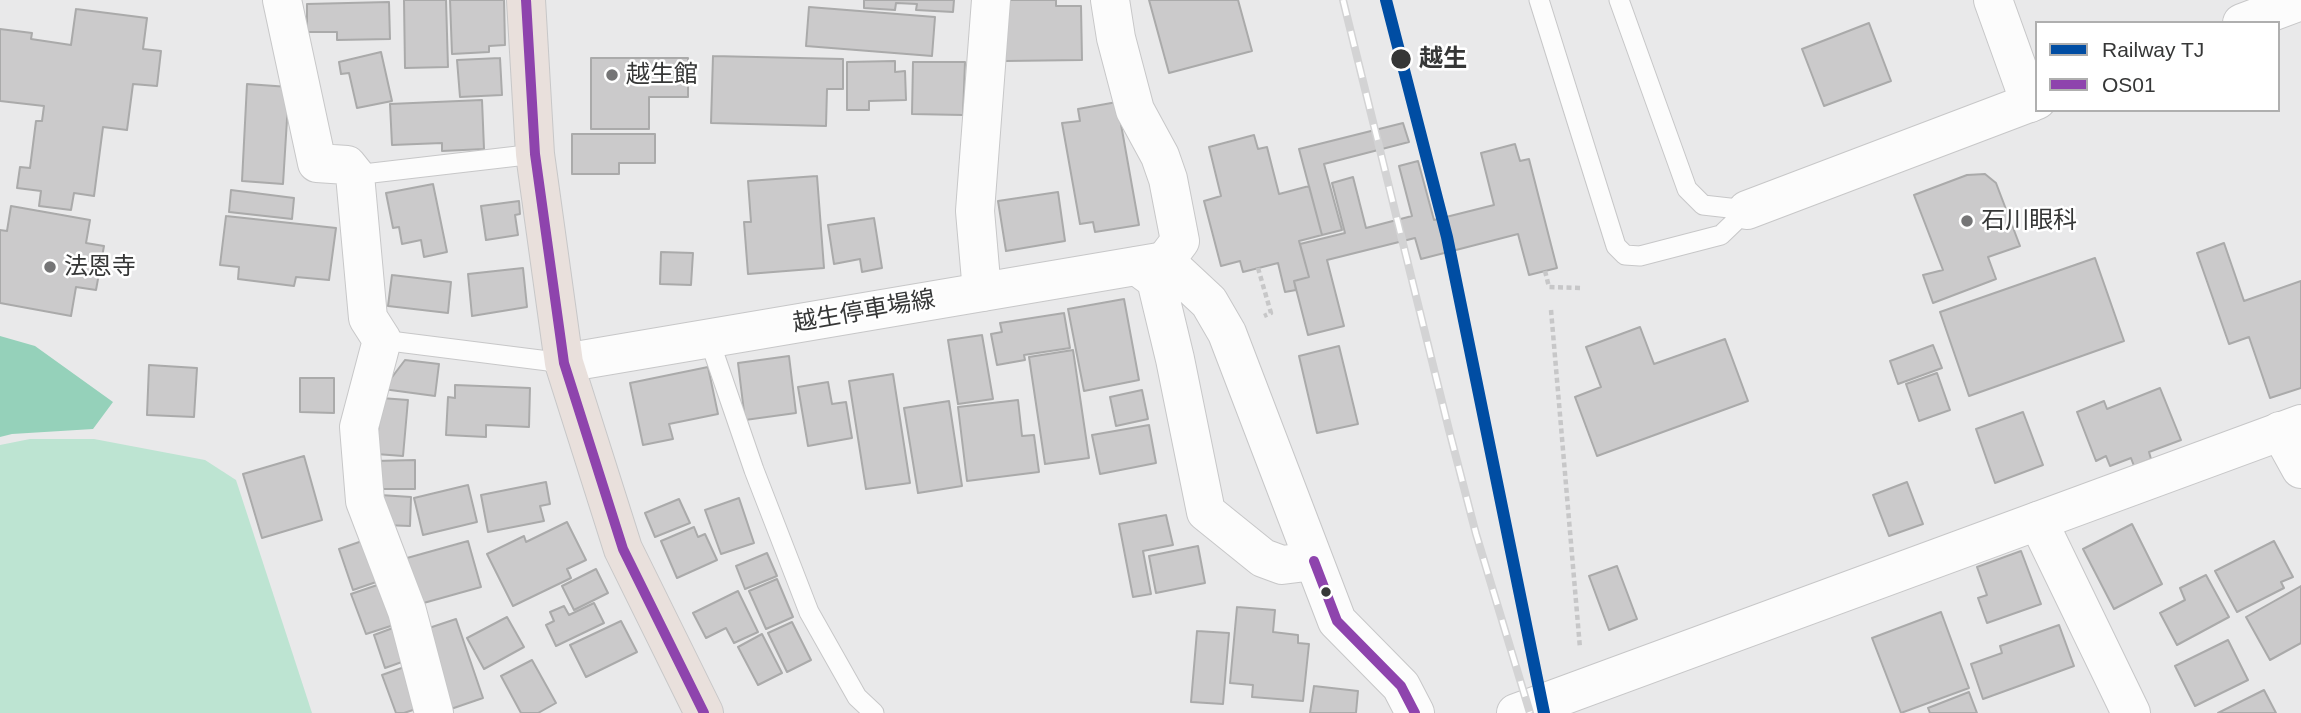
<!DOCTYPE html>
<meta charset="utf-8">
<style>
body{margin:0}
#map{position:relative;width:2301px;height:713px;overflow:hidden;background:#e9e9ea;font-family:Helvetica,sans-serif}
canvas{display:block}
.legend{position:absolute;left:2035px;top:21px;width:245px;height:91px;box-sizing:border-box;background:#fff;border:2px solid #afafaf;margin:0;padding:9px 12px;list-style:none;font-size:21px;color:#363737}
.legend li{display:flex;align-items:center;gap:14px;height:35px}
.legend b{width:35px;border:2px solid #afafaf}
</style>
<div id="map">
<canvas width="2301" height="713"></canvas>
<ul class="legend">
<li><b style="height:9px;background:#004da3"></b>Railway TJ</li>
<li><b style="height:9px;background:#8e44ad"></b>OS01</li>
</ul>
</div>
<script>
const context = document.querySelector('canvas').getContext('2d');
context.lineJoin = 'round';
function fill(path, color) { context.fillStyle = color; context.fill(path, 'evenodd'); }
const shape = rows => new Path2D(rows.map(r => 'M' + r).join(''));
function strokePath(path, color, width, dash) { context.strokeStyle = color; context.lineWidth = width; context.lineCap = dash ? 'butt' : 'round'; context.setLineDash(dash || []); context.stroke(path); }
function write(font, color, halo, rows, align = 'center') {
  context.font = font + ' Helvetica,"Noto Sans JP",sans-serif'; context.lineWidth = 5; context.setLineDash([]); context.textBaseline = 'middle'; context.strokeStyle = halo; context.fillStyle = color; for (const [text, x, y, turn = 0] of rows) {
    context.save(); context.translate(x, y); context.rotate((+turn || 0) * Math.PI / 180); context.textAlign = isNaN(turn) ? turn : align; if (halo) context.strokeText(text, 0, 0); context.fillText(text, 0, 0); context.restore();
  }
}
const green = shape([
 [30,439,94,439,205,460,236,480,312,713,0,713,0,445]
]);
const forest = shape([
 [0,336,35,346,113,402,93,429,12,434,0,437]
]);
const building = shape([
 [404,0,446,0,448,67,405,68,404,0],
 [450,0,504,0,505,45,489,46,489,52,452,54,450,0],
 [864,0,954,0,953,12,916,10,917,4,896,3,895,10,864,8,864,0],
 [1004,0,1056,0,1056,6,1081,6,1082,60,1005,61,1004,0],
 [1149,0,1238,0,1252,51,1169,73,1149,0],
 [389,2,390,39,337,40,337,32,307,32,307,4,389,2],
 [809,7,935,17,932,56,806,46,809,7],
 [76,9,147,18,143,49,161,51,157,86,133,84,127,130,103,127,94,196,74,193,71,210,39,206,41,191,17,188,20,167,30,168,36,121,42,121,44,106,0,101,0,29,32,33,31,39,71,45,76,9],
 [1869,23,1891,81,1824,106,1802,49,1869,23],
 [381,52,392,101,357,108,349,73,341,74,339,62,381,52],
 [713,56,843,59,843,89,827,89,826,126,711,123,713,56],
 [500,58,502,95,460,97,457,60,500,58],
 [591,58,688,58,688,97,649,97,649,129,591,129,591,58],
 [895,61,895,72,905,71,906,100,869,101,869,110,847,110,847,62,895,61],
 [913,62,965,62,963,115,912,114,913,62],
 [247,84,289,87,283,184,242,181,247,84],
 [482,100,484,149,442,151,442,143,392,145,390,104,482,100],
 [1117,102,1139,225,1095,232,1093,222,1080,224,1062,123,1080,121,1078,109,1117,102],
 [1403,123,1409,142,1324,164,1342,230,1322,235,1299,149,1403,123],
 [572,134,655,134,655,163,619,163,619,174,572,174,572,134],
 [1254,135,1258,149,1267,147,1279,194,1309,186,1322,235,1299,241,1309,277,1294,281,1296,290,1285,292,1278,263,1243,272,1240,261,1221,266,1204,201,1221,196,1209,147,1254,135],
 [1515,144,1520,161,1529,159,1557,268,1529,275,1518,234,1421,259,1415,238,1327,260,1344,326,1308,335,1294,281,1309,277,1300,244,1345,233,1332,183,1353,177,1366,228,1412,216,1399,166,1418,161,1434,220,1494,205,1481,153,1515,144],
 [1985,174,1996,183,2020,246,1988,257,1996,279,1933,303,1923,275,1943,270,1914,195,1967,175,1985,174],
 [817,176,824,268,748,274,744,222,751,222,748,181,817,176],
 [433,184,447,252,424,257,421,240,402,244,399,227,393,228,386,193,433,184],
 [231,190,294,198,292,219,229,212,231,190],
 [1058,192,1065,241,1006,251,998,201,1058,192],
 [519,201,520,214,515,215,518,235,486,240,481,206,519,201],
 [11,206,90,220,86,243,104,246,96,290,76,287,71,316,0,303,0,230,7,231,11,206],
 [226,216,336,228,329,280,296,277,294,286,238,279,239,267,220,265,226,216],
 [874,218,882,268,862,272,860,259,834,264,828,225,874,218],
 [2224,243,2244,301,2301,281,2301,388,2270,398,2249,337,2229,344,2197,253,2224,243],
 [661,252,693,253,691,285,660,284,661,252],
 [2095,258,2124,341,1969,396,1940,312,2095,258],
 [523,268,527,307,472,316,468,274,523,268],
 [392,275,451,282,448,313,388,306,392,275],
 [1124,299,1139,380,1084,391,1068,309,1124,299],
 [1064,313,1070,348,1024,355,1025,360,997,365,991,334,1002,332,1000,323,1064,313],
 [1640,327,1654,364,1725,339,1748,401,1597,456,1575,397,1601,387,1586,347,1640,327],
 [982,335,993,399,958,404,948,340,982,335],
 [1933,345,1942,368,1898,384,1890,361,1933,345],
 [1339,346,1358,424,1317,433,1299,356,1339,346],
 [1073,350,1089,458,1045,464,1029,357,1073,350],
 [789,356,796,413,745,420,738,363,789,356],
 [405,360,439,364,435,396,383,389,405,360],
 [149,365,197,368,194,417,147,415,149,365],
 [708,367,718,414,669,424,673,439,643,445,630,383,708,367],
 [1937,373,1950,410,1919,421,1906,384,1937,373],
 [893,374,910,483,866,489,849,381,893,374],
 [300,378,334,378,334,413,300,412,300,378],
 [828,382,832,404,846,402,852,438,808,446,798,387,828,382],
 [455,385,530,388,529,427,486,425,486,437,446,435,448,397,455,398,455,385],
 [2160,388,2181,440,2149,452,2151,459,2134,466,2131,458,2110,466,2106,456,2096,461,2077,412,2104,401,2107,409,2160,388],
 [1142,390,1148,419,1116,426,1110,397,1142,390],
 [381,398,408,400,403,456,376,454,381,398],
 [1018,400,1022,436,1034,435,1039,472,967,481,958,407,1018,400],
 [949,401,962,486,918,493,904,408,949,401],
 [2023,412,2043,465,1995,483,1976,429,2023,412],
 [1149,425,1156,463,1100,474,1092,435,1149,425],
 [304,456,322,520,262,538,243,474,304,456],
 [415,460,415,489,375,489,375,461,415,460],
 [546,482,550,504,540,506,544,521,488,532,481,495,546,482],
 [1907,482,1923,524,1889,536,1873,495,1907,482],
 [468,485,477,522,423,535,414,498,468,485],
 [380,495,411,497,410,526,384,525,380,495],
 [739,498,754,543,721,554,705,510,739,498],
 [679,499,690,523,655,537,645,513,679,499],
 [1166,515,1173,545,1143,551,1151,594,1133,597,1119,524,1166,515],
 [567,522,586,560,567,569,571,578,513,606,487,554,524,536,526,542,567,522],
 [2132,524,2162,584,2114,609,2083,549,2132,524],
 [694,527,698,537,705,534,717,560,677,578,661,541,694,527],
 [368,539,382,580,353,590,339,549,368,539],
 [468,541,481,587,420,604,407,558,468,541],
 [2274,541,2293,577,2281,582,2284,588,2237,612,2215,571,2274,541],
 [1198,546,1205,583,1156,593,1149,556,1198,546],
 [2021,551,2041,604,1987,623,1978,598,1987,595,1977,567,2021,551],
 [767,553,777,576,745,589,736,566,767,553],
 [1617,566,1637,619,1609,630,1589,576,1617,566],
 [596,569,608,593,574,610,562,586,596,569],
 [2206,575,2229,617,2177,645,2160,613,2185,600,2180,588,2206,575],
 [777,579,793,617,766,629,749,591,777,579],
 [386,582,400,623,366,634,351,594,386,582],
 [2301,586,2301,643,2270,660,2246,617,2301,586],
 [738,591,758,632,734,643,726,628,706,638,693,613,738,591],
 [594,603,604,623,556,646,546,625,554,621,550,612,564,606,569,615,594,603],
 [1237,607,1275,610,1273,632,1298,635,1298,643,1309,644,1303,701,1252,697,1253,685,1230,683,1237,607],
 [1941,612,1969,688,1901,713,1872,638,1941,612],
 [507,617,524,647,484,669,467,638,507,617],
 [456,619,483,698,445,711,426,629,456,619],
 [621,621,637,652,586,677,570,645,621,621],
 [792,622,811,660,787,672,768,633,792,622],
 [401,625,413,658,385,668,374,635,401,625],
 [2059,625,2074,666,1983,699,1971,664,2002,653,2000,646,2059,625],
 [1197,631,1229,633,1223,704,1191,702,1197,631],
 [762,634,782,673,758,685,738,647,762,634],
 [2228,640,2248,680,2195,706,2175,666,2228,640],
 [532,660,556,703,538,713,521,713,501,676,532,660],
 [413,664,428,705,404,713,396,713,382,675,413,664],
 [1314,686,1358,691,1356,713,1310,713,1314,686],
 [2264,690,2276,713,2218,713,2264,690],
 [1969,692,1977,713,1930,713,1928,708,1969,692]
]);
const path = shape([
 [1258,268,1271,313,1264,316],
 [1545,271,1549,287,1582,288],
 [1551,310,1580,648]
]);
const service = shape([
 [1539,0,1616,246,1625,255,1640,256,1721,235,1747,210],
 [1619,0,1687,189,1703,205,1747,210],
 [355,175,535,154],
 [709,339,754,470,809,612,857,697,874,713],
 [382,340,564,363]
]);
const minor = shape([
 [282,0,317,163,347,165,355,175,368,318,382,340,359,427,365,501,407,611,434,713],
 [1110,0,1116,38,1135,110,1160,156,1168,179,1180,241,1165,261,1209,302,1227,333,1337,621,1401,686,1415,713],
 [1993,0,2030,103],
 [1137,266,1156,280,1175,359,1206,512,1263,558,1282,565,1314,561],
 [982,292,975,211,991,0],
 [2280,431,2301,469],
 [2038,521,2131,713]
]);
const tertiary = shape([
 [2242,23,2301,1],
 [1747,210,2037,100],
 [1516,713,2301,424]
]);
const secondary = shape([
 [564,363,1165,261]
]);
const primary = shape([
 [526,0,535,154,564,363,623,549,704,713]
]);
const rail = shape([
 [1343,0,1449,430,1476,534,1530,713]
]);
const bus1 = shape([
 [526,0,535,154,564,363,623,549,704,713],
 [1314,561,1337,621,1401,686,1415,713]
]);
const rail1 = shape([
 [1386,0,1447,237,1544,713]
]);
const markers = [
 [1401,59,11,"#363737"],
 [612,75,7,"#757576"],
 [1967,221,7,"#757576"],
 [50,267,7,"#757576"],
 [1326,592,6,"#363737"]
];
const stopNames = [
 ["越生",1419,59]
];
const poiNames = [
 ["越生館",626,75],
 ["石川眼科",1981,221],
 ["法恩寺",64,267]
];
const streetNames = [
 ["越生停車場線",864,312,-10]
];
fill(green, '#bde4d2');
fill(forest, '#95d1ba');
fill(building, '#cbcacb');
strokePath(building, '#aaa', 2);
strokePath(service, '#c7c7c8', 21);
strokePath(minor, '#c7c7c8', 40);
strokePath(tertiary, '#c7c7c8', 40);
strokePath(secondary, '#c7c7c8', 40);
strokePath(primary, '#c7c7c8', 40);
strokePath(path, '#c7c7c8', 4.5, [5, 3.5]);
strokePath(service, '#fcfcfc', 19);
strokePath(minor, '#fcfcfc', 38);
strokePath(tertiary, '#fcfcfc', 38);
strokePath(secondary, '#fcfcfc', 38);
strokePath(primary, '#e9e0dc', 38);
strokePath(rail, '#d3d3d4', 8);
strokePath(rail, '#fff', 5, [16]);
strokePath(bus1, '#8e44ad', 10);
strokePath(rail1, '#004da3', 12);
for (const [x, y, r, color] of markers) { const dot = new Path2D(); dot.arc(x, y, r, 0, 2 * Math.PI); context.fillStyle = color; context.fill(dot); strokePath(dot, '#fff', 2.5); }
write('bold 24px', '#363737', '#fff', stopNames, 'left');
write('24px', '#363737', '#fff', poiNames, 'left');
write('24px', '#363737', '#fff', streetNames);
</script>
